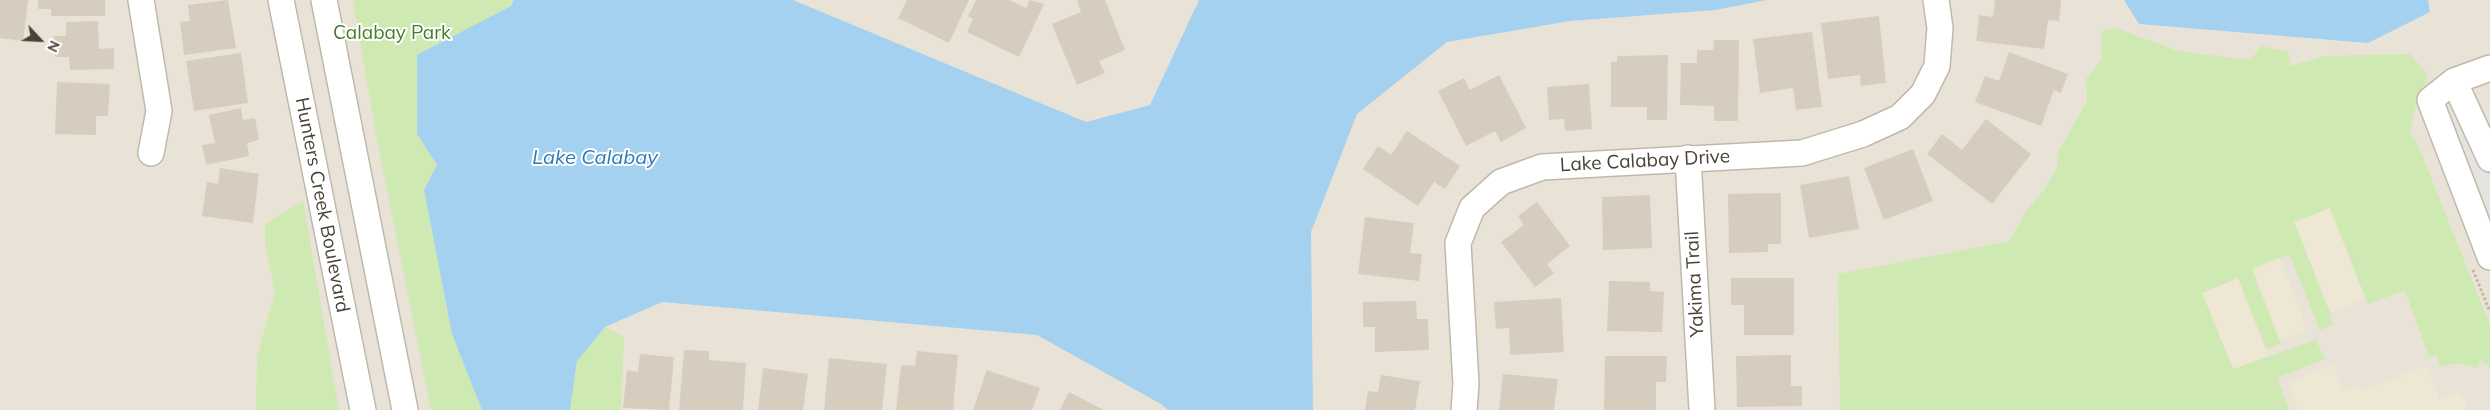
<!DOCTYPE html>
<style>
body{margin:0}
#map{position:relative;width:2490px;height:410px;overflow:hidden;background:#f5f1e9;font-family:Mulish,sans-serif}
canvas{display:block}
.north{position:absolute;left:15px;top:15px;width:50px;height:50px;-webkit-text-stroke:4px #fff;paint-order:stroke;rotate:115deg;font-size:14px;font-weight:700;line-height:20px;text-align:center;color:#484237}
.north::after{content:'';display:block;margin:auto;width:18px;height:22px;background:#484237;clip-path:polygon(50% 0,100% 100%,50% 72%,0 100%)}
</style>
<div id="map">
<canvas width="2490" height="410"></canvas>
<div class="north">N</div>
</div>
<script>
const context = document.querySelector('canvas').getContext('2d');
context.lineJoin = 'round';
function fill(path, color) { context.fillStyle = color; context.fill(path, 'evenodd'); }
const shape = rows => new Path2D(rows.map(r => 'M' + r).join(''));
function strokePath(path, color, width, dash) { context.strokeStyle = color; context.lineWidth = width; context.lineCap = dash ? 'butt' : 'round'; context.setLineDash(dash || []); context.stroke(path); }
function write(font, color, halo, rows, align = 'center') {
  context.font = font + ' Mulish,sans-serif'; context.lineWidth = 4; context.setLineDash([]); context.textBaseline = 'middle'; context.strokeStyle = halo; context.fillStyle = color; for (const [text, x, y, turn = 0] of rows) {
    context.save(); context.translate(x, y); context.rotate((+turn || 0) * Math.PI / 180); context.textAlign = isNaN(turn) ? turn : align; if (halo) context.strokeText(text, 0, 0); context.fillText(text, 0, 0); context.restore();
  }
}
const residential = shape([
 [0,0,2490,0,2490,410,0,410]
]);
const education = shape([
 [2330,207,2365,299,2330,313,2294,221],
 [2280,258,2307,330,2279,341,2252,269],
 [2238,278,2269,355,2232,370,2202,293],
 [2332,365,2344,391,2358,385,2361,392,2426,366,2440,400,2456,392,2463,396,2467,402,2466,410,2298,410,2287,382]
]);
const green = shape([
 [353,0,514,0,417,134,437,165,424,190,452,334,482,410,431,410,376,135],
 [2116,28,2178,51,2250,60,2262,46,2288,52,2291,66,2324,56,2410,54,2428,75,2415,107,2410,135,2416,140,2490,325,2490,367,2481,360,2477,368,2457,363,2440,367,2436,355,2429,357,2405,290,2368,304,2330,208,2294,222,2330,313,2332,325,2320,330,2289,254,2252,269,2281,344,2266,349,2238,278,2202,293,2233,369,2316,340,2325,359,2277,378,2289,410,1840,410,1838,274,2010,241,2026,211,2045,189,2057,167,2058,152,2087,101,2086,79,2101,60,2102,31],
 [303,201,339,410,256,410,257,358,275,291,265,245,265,224],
 [605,327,624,337,621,410,570,410,577,361]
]);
const parking = shape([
 [2490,105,2490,226,2448,121]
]);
const water = shape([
 [514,0,793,0,1086,122,1150,105,1199,0,1767,0,1715,10,1570,21,1447,42,1357,114,1311,232,1313,410,1168,410,1161,404,1037,335,662,302,605,327,577,361,570,410,482,410,452,334,424,190,437,165,417,134,417,55,511,6],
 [2124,0,2428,0,2430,12,2368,43,2139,24]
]);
const building = shape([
 [0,0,28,0,23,41,0,38],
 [38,0,105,0,105,16,51,16,51,9,38,9],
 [228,0,236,48,184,55,180,22,190,21,188,5],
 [907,0,969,0,949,43,898,18],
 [976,0,1009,0,1026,8,1030,0,1044,4,1019,57,967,32,973,19,968,16],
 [1077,0,1105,0,1125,50,1099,61,1105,73,1077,85,1052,24,1081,12],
 [1995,0,2061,0,2059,21,2048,20,2044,49,1976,41,1979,15,1993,17],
 [1879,16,1886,83,1861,86,1860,75,1828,79,1821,23],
 [98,21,99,49,114,48,114,69,70,70,69,57,55,57,54,36,66,36,66,22],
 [1812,32,1822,107,1796,110,1793,88,1760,93,1753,39],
 [1714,40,1739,40,1738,121,1714,121,1714,106,1680,105,1681,63,1697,63,1697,50,1713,50],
 [2009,52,2068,74,2061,93,2054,90,2041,126,1975,102,1985,76,1999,81],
 [241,53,248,103,194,111,186,61],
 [1668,55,1667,120,1647,120,1647,107,1611,107,1611,62,1617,62,1617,56],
 [1499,75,1526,128,1501,142,1495,131,1466,146,1438,91,1464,78,1470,90],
 [57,82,110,84,108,116,96,116,96,135,55,134],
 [1589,84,1592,129,1565,131,1564,119,1549,120,1547,87],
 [241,108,243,120,255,118,259,140,247,143,249,156,206,165,202,145,215,143,209,115],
 [1986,119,2031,154,1992,204,1927,154,1942,134,1962,150],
 [1407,131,1460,166,1445,189,1434,182,1418,206,1363,169,1378,146,1391,155],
 [1913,149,1933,201,1884,220,1864,168],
 [220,168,259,174,253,223,202,216,207,182,218,184],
 [1849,176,1859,229,1809,238,1800,185],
 [1781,193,1781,244,1768,244,1768,252,1729,253,1728,194],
 [1650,195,1652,248,1603,250,1602,197],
 [1537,202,1570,246,1547,264,1554,273,1535,287,1501,242,1524,225,1518,216],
 [1365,217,1414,223,1410,253,1422,254,1419,281,1358,274],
 [1731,278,1794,278,1794,335,1744,335,1744,305,1731,305],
 [1609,281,1650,282,1650,291,1664,292,1662,332,1607,331],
 [1561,298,1564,352,1510,355,1509,328,1496,329,1494,302],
 [1416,301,1417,319,1428,319,1429,350,1375,352,1375,327,1363,327,1363,302],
 [684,350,709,351,709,360,746,363,743,410,679,410],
 [917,351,958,355,953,410,896,410,901,365,915,366],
 [640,354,674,357,669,410,623,408,627,370,638,372],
 [1791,355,1791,386,1802,386,1802,406,1737,407,1736,356],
 [1605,356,1667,356,1666,382,1656,382,1656,410,1604,410],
 [829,358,887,364,882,410,824,410],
 [763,368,808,374,803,410,758,410],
 [987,370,1040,388,1032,410,973,410],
 [1503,374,1558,379,1554,410,1499,410],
 [1381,375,1420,381,1415,410,1365,410,1368,391,1378,392],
 [1069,392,1104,410,1060,410]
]);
const path = shape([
 [2473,270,2490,312]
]);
const minor = shape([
 [141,0,159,111,151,153],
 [281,0,363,410],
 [324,0,405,410],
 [2490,68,2454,81,2430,100,2490,257],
 [2454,81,2490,159],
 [1688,158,1702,410],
 [1464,410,1466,384,1458,243,1472,208,1501,182,1542,167,1802,153,1863,134,1900,117,1923,94,1937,66,1940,28,1936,0]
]);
const parkNames = [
 ["Calabay Park",392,33]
];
const streetNames = [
 ["Lake Calabay Drive",1645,161,-3],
 ["Hunters Creek Boulevard",322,205,79],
 ["Yakima Trail",1695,284,-93]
];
const waterNames = [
 ["Lake Calabay",595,158]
];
fill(residential, '#e9e3d7');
fill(education, '#eee7d3');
fill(green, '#cfe9b2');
fill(parking, '#e6e4e1');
fill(water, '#a5d1f1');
fill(building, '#d6cdbe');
strokePath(minor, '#c0b9ab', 28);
strokePath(path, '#c2b69c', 3, [2.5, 2.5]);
strokePath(minor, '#fff', 25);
write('19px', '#467c29', '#fff', parkNames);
write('19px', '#484237', '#fff', streetNames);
write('italic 20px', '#2e7ab6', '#fff', waterNames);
</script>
